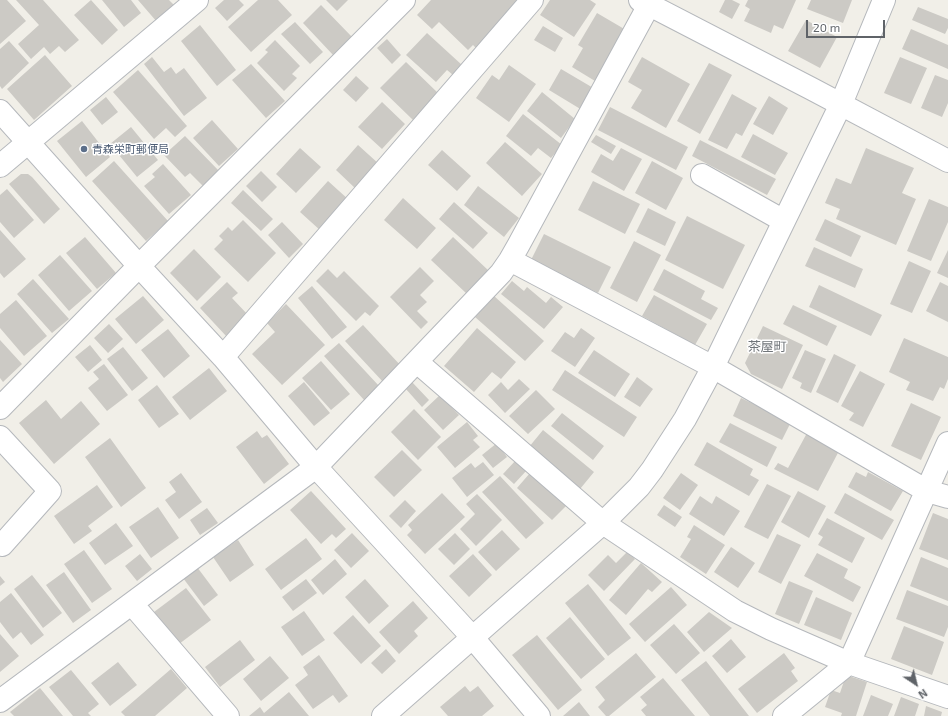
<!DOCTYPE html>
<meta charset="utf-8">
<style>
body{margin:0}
#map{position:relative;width:948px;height:716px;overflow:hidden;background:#f1efe8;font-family:"Exo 2",sans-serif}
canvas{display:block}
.north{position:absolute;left:896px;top:664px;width:40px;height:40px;-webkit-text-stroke:3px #fff;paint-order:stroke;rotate:145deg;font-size:11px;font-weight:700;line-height:16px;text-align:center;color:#5f6368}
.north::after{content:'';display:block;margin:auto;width:14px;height:18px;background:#5f6368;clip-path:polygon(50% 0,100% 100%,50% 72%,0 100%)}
.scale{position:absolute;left:806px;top:20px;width:79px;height:18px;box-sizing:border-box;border:2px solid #5f6368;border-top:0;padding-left:5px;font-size:12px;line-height:14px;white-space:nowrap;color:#5f6368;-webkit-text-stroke:3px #fff;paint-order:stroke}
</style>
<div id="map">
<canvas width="948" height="716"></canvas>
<div class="north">N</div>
<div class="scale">20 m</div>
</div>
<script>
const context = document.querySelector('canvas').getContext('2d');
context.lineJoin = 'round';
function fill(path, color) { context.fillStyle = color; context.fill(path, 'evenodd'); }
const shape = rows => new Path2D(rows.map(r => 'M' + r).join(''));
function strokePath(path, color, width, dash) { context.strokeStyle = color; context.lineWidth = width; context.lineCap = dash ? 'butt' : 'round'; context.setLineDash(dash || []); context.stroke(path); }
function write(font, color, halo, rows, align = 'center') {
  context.font = font + ' "Exo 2","Noto Sans JP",sans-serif'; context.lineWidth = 3; context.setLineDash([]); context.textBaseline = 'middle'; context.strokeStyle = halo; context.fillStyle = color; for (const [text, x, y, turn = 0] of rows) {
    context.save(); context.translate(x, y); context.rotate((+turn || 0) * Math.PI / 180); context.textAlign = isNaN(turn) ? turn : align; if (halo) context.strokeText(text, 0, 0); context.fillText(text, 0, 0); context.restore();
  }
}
const building = shape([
 [0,0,7,0,26,21,0,44],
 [16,0,43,0,79,40,65,52,59,46,50,54,44,47,31,59,18,44,39,25],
 [91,0,118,30,102,45,74,15],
 [102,0,131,0,141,13,124,27],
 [138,0,169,0,175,6,157,22],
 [224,0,239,0,244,5,227,21,215,8],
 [258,0,278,0,292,15,251,52,228,27],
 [326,0,348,0,337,11],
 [431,0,521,0,476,48,473,45,468,50,439,22,432,29,417,15],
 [550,0,590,0,596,4,574,37,540,15],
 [725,0,732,0,740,4,732,19,719,12],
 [748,0,796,0,783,29,774,25,771,33,744,21,750,9,745,6],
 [811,0,852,0,843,23,807,9],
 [321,5,353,38,334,56,303,23],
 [918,7,948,19,948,28,945,34,912,20],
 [597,13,626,30,595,81,572,67,583,48,578,45],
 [806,20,837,37,820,68,788,51],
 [295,22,323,52,310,64,281,34],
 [200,25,236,70,217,86,181,41],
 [543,26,563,38,555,52,534,40],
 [911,29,948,45,948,69,902,49],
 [427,33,462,65,453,75,447,70,436,82,406,55],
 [387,39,401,55,392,64,377,48],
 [275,40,300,66,292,74,297,78,284,91,257,63,268,52,265,50],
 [9,41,29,63,2,89,0,86,0,49],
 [45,55,72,86,34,120,7,89],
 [152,57,164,72,171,67,176,74,184,68,207,98,184,116,144,64],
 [642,57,690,84,666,128,631,108,642,90,628,82],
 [900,57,927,68,911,104,884,93],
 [406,62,438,93,413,120,380,88],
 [709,63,732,75,700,134,677,121],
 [251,64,285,101,266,118,232,80],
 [509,65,536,84,509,122,476,98,492,75,499,80],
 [561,69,595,89,582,110,549,90],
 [138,70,187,126,175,137,166,128,154,139,113,92],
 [935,75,948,80,948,103,942,117,921,108],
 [356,76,369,88,356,102,343,90],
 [542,92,575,119,561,138,527,111],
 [732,94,757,108,742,136,736,133,727,149,708,140],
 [769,96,788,108,773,135,753,124],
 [106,97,118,112,102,125,90,110],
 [382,102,405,124,382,149,358,127],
 [610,107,688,147,676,170,598,130],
 [523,114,562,145,551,158,538,148,531,156,506,136],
 [212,120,238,149,219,166,193,138],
 [82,121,110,157,86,177,57,141],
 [131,127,158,160,137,177,110,144],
 [753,134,788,153,775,175,741,157],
 [596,135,616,146,611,154,591,142],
 [185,136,219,171,203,186,190,173,185,177,164,155],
 [700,140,776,179,767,195,692,156],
 [505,142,542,174,522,196,486,163],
 [358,145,379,164,356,189,336,170],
 [300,148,321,167,296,193,276,174],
 [621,148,642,159,624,191,591,172,601,154,613,161],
 [866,148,914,168,902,193,916,199,896,245,836,219,840,209,825,203,836,178,851,184],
 [442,150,471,176,457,191,428,165],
 [114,161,168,221,146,241,92,181],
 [652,161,683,178,666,210,635,193],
 [163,164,191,195,169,214,144,186,155,177,152,174],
 [261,171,277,187,262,202,246,186],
 [21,174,28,174,32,177,60,209,44,224,9,184],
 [328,181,349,200,321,231,300,212],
 [593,181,640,204,625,234,578,210],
 [478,186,519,218,504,237,464,205],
 [7,189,34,220,14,238,0,222,0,195],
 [243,190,273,219,261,231,231,203],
 [403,198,436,228,417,249,384,220],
 [929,199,948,207,948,222,931,261,907,251],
 [454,202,488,233,473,249,439,219],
 [648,208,676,222,665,246,636,232],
 [687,216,745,245,723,289,665,260],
 [825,219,861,236,851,257,815,240],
 [243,220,276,253,248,282,214,249,223,240,219,236,228,227,232,231],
 [282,222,303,244,289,258,268,235],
 [0,230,26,259,4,278,0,273],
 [544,234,611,267,598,293,531,260],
 [85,237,116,273,97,289,66,253],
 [453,237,489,271,467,294,431,260],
 [634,241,661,255,637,302,610,288],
 [814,247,863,269,855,288,805,266],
 [194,249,221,277,197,301,170,273],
 [948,250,948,278,937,273],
 [60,255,92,291,69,311,38,275],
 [909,261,931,271,912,313,890,304],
 [420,267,434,281,420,295,427,302,417,311,428,322,421,329,390,297],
 [328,269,337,278,344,271,379,306,370,316,365,312,356,321,316,281],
 [664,269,705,291,701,299,718,308,711,320,653,290],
 [33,279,69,319,52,333,17,294],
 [512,281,524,291,527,287,546,303,551,297,563,307,544,329,501,294],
 [227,282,238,293,232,298,249,316,227,337,200,308],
 [940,282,948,286,948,322,926,311],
 [819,285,882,315,871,336,809,307],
 [312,286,347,327,332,339,298,298],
 [654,295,707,324,695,345,642,316],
 [143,296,164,320,136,344,115,319],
 [494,296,544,341,525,361,475,317],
 [16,300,47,336,24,356,0,328,0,314],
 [286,304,325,345,282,385,252,354,275,332,267,323],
 [793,305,837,326,827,346,783,324],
 [109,324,123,339,108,353,94,338],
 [363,325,402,367,384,383,345,341],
 [763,326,803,345,782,389,751,374,745,363],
 [477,328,516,362,501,379,492,372,474,392,444,366],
 [581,328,595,338,575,367,551,351,565,332,574,338],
 [168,329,190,356,164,378,141,350],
 [904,338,948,357,948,379,944,389,940,387,933,401,906,390,910,382,889,372],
 [0,340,22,364,3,382,0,378],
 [339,343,380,387,365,401,324,356],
 [90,345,102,360,88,372,75,357],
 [123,347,148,378,132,391,107,359],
 [594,350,630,374,615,397,578,373],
 [805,350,826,359,811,393,800,388,802,383,792,378],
 [834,354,856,365,838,403,816,392],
 [321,361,350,394,331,410,302,378],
 [104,364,128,395,107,411,88,388,99,379,93,372],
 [209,368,227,391,190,420,172,397],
 [565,370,637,417,624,437,552,390],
 [860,371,885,384,863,427,849,420,854,413,841,406],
 [637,377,653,389,640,407,624,397],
 [519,379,530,389,505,413,488,395,501,382,508,390],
 [304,382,330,413,314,426,288,396],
 [412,382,429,400,422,407,405,388],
 [157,385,179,414,159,428,138,400],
 [536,390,555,409,528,434,509,416],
 [440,395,459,415,443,430,424,410],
 [741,398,791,422,782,440,733,416],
 [46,400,61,419,81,401,100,424,54,464,19,423],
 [911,403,941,417,921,460,891,446],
 [414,409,441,437,418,460,391,432],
 [562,413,604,446,593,460,551,426],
 [467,422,478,436,473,440,480,447,455,468,437,447],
 [730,423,777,447,767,467,719,442],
 [543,430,594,472,580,489,529,447],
 [257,431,262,438,267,435,289,464,264,484,236,447],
 [807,433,840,449,818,491,774,469,778,463,788,468],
 [110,438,146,488,121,507,85,457],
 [707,442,753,469,750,475,759,480,749,496,694,465],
 [497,443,507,457,493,468,482,455],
 [402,450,422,470,394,497,374,477],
 [516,460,527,470,514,484,503,474],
 [483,462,494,475,467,497,452,478,471,463,475,468],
 [856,472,866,477,868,472,903,491,891,511,848,487],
 [181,473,202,502,179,519,165,500,176,492,169,482],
 [530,473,566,506,552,520,517,488],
 [681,473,698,485,680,510,663,498],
 [500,476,544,523,526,539,482,492],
 [767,484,791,496,768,539,744,527],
 [97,485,113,507,88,526,92,531,74,544,54,516],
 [311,491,346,529,336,538,332,534,321,544,290,510],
 [798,491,826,506,809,538,781,522],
 [442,493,465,517,425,554,407,535,412,530,408,525],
 [845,493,894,520,882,540,834,513],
 [477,494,502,520,476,546,460,529,475,514,466,504],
 [700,496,712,504,716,496,740,511,724,536,689,514],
 [405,500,416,511,401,528,389,516],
 [664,505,682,517,675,527,657,515],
 [158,507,179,538,151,558,129,527],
 [207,508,218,523,200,535,190,520],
 [933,513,948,519,948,560,919,549],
 [827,518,865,538,852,563,818,545,823,537,818,534],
 [116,523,133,546,105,565,89,543],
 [694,525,725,545,706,574,680,557,691,539,687,537],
 [502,530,520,549,496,571,478,552],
 [352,533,369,551,351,568,334,550],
 [455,533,470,549,454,565,438,549],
 [777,534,801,545,781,584,758,572],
 [306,538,322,559,281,590,265,569],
 [238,540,254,565,230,582,213,557],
 [731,547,755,563,738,588,714,572],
 [84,550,112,589,92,603,64,564],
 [627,552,635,559,604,591,588,575,608,555,616,563],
 [817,553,848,569,844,578,861,587,853,602,804,576],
 [140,554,152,569,137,581,125,566],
 [473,554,492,575,469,597,449,576],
 [921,557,948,568,948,601,910,586],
 [335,559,347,574,323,595,311,580],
 [641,563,662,582,652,592,648,589,626,615,609,600],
 [197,567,218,595,204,606,183,578],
 [64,572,91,610,73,623,46,585],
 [32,575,62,613,43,628,14,589],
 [0,576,5,582,0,586],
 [306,579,317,593,293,611,282,597],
 [365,579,389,606,369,624,345,597],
 [789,581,813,591,799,624,775,614],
 [588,584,631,638,608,656,565,603],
 [671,587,687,605,645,642,629,624],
 [186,588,211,620,179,644,154,612],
 [907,590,948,606,948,627,944,637,896,619],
 [11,593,44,635,31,645,21,632,13,639,0,622,0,602],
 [816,597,852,613,841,640,804,625],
 [413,601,428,618,414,631,418,636,399,654,379,632],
 [304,611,325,640,302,656,281,627],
 [709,612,732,628,704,652,687,632],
 [353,615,381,646,361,664,333,633],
 [570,617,605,659,581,679,546,638],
 [674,624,700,653,676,674,650,645],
 [904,626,944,642,932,675,891,659],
 [0,634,19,656,0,672],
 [537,635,582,690,558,710,512,655],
 [731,639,746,657,727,673,712,656],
 [240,640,255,660,220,687,205,667],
 [386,649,396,661,382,674,371,663],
 [636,653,656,677,609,716,606,716,598,707,605,700,595,687],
 [784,653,795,668,791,671,798,681,757,713,738,689],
 [319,655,348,696,339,703,333,695,313,709,295,685,308,675,303,667],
 [270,656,289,678,261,701,243,679],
 [706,661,749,716,710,716,681,680],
 [118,662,137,685,110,706,91,683],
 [171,669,187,688,155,716,125,716,121,712],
 [71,670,99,704,88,713,91,716,73,716,49,687],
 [846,675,867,682,856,716,841,716,842,713,825,707,831,690,840,693],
 [663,678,695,716,646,716,641,710,647,705,640,697],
 [465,686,470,692,478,686,494,706,482,716,448,716,440,707],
 [40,688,63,716,14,716,10,712],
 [289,692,309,716,249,716,260,707,264,713],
 [871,695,893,704,888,716,863,716],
 [901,697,919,704,915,716,894,716],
 [579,702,590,716,563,716],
 [926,706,942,712,941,716,924,716]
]);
const minor = shape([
 [640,0,812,89,948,161],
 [0,111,139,266,223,357,316,467,473,638,539,716],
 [0,166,197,0],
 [702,175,784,221],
 [510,260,713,367,927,491,948,497],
 [223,357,532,0],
 [417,362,603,523,735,611,771,629,849,663,948,697],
 [0,408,139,266,404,0],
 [0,437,50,491,2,545],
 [132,604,228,716],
 [0,701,316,467,501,273,510,260,518,246,649,5],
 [383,716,603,523,639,487,652,470,685,419,713,367,841,104,884,0],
 [784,716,849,663,948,443]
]);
const markers = [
 [84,149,4,"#5c6f8a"]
];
const serviceNames = [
 ["青森栄町郵便局",92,149]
];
const quarterNames = [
 ["茶屋町",767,347]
];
fill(building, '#cccac5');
strokePath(minor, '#b5b8bc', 24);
strokePath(minor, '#fff', 22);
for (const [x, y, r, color] of markers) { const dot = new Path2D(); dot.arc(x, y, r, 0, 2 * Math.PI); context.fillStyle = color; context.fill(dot); strokePath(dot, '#fff', 1.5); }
write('11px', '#4e5e75', '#fff', serviceNames, 'left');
write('13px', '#70757a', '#fff', quarterNames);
</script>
